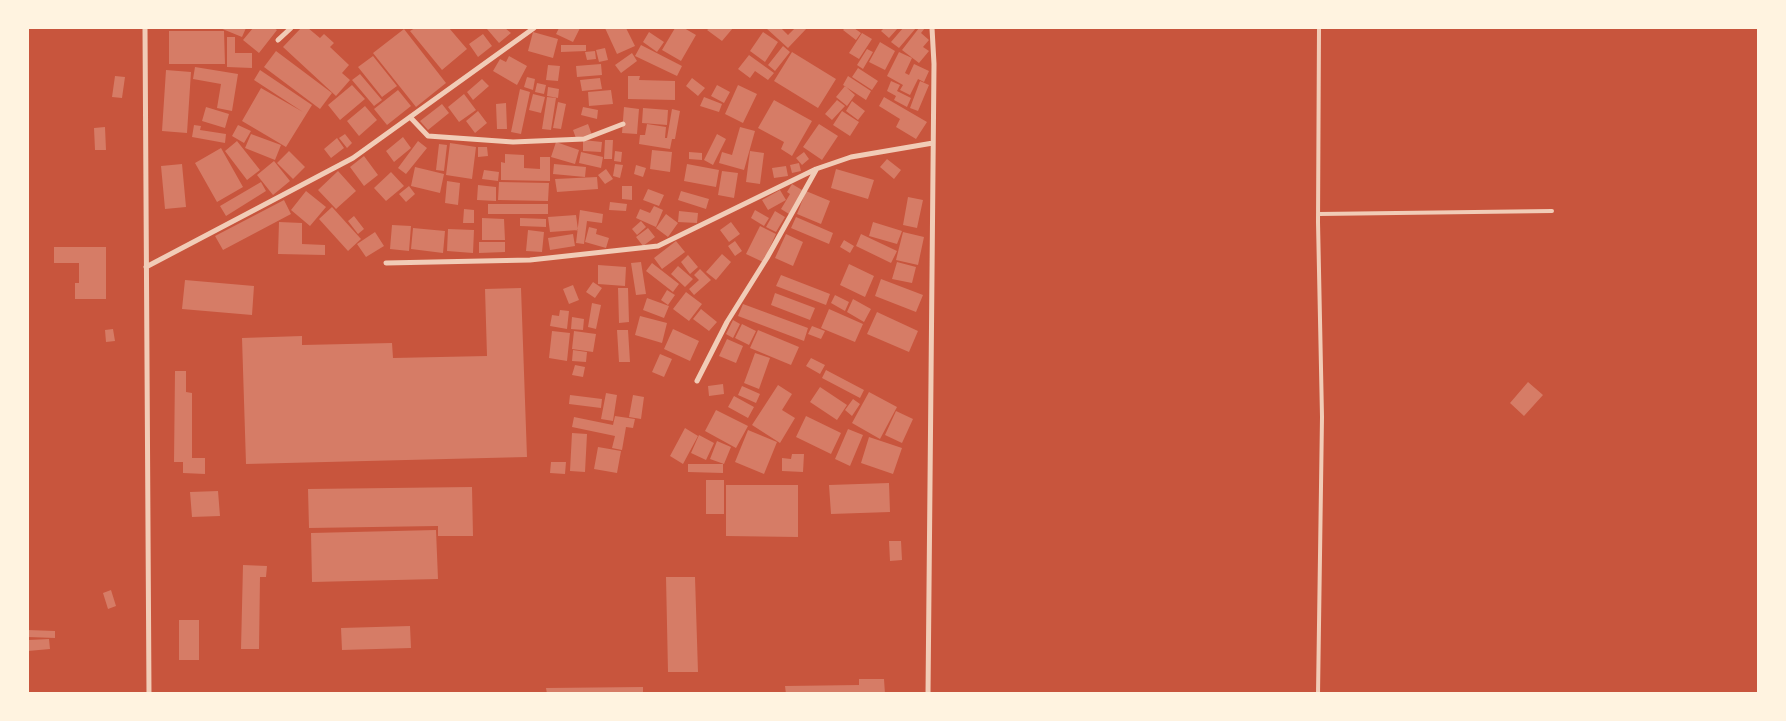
<!DOCTYPE html>
<style>
body{margin:0}
#map{position:relative;width:1786px;height:721px;overflow:hidden;background:#c8553d;font-family:"Varela Round",sans-serif}
canvas{display:block}
.frame{position:absolute;inset:0;border:29px solid #fff3e0;pointer-events:none}
</style>
<div id="map">
<canvas width="1786" height="721"></canvas>
<div class="frame"></div>
</div>
<script>
const context = document.querySelector('canvas').getContext('2d');
context.lineJoin = 'round';
function fill(path, color) { context.fillStyle = color; context.fill(path, 'evenodd'); }
const shape = rows => new Path2D(rows.map(r => 'M' + r).join(''));
function strokePath(path, color, width, dash) { context.strokeStyle = color; context.lineWidth = width; context.lineCap = dash ? 'butt' : 'round'; context.setLineDash(dash || []); context.stroke(path); }
const building = shape([
 [220,28,246,28,242,37],
 [253,28,274,28,277,30,259,53,243,40],
 [301,28,308,28,320,38,324,34,334,43,330,47,349,65,342,73,350,80,336,96,283,47],
 [415,28,449,28,467,49,442,70,410,31],
 [490,28,505,28,511,33,499,43,487,29],
 [559,28,580,28,573,42,556,34],
 [605,28,626,28,635,46,617,54],
 [675,28,684,28,696,35,681,61,662,50],
 [710,28,733,28,722,41,707,30],
 [766,28,781,28,788,35,795,28,807,28,788,48],
 [845,28,854,28,861,33,856,40,843,30],
 [884,28,898,28,889,38,881,31],
 [903,28,916,28,899,48,891,42],
 [919,28,925,28,921,33,929,40,923,47,929,51,919,63,902,50],
 [404,29,446,83,416,107,373,53],
 [169,31,224,31,225,64,169,64],
 [533,32,558,39,553,58,528,51],
 [649,32,664,42,657,52,643,42],
 [763,32,778,42,765,62,750,51],
 [862,33,872,39,859,59,849,53],
 [483,34,492,46,478,57,469,44],
 [227,37,235,37,235,53,252,53,252,68,227,67],
 [880,42,895,51,885,70,869,62],
 [561,45,586,45,586,51,561,52],
 [641,45,682,66,677,76,635,56],
 [783,46,790,52,775,71,768,65],
 [605,48,608,60,599,62,596,50],
 [867,49,873,52,863,69,857,65],
 [276,51,332,93,320,109,264,67],
 [595,51,596,59,587,60,585,52],
 [792,52,836,79,818,108,774,81],
 [899,52,912,58,905,73,909,75,914,64,929,71,924,82,918,79,910,95,900,90,903,85,887,76],
 [632,53,637,61,621,73,615,65],
 [749,55,774,73,768,80,755,71,750,78,738,69],
 [373,56,397,86,382,97,358,67],
 [509,56,527,66,517,85,493,71,500,59,506,62],
 [601,64,602,75,577,77,576,66],
 [548,65,560,66,558,81,546,80],
 [195,67,238,74,232,111,217,108,221,84,193,79],
 [858,68,878,81,872,90,852,77],
 [166,70,191,72,187,133,162,131],
 [260,70,312,105,286,147,242,121,261,88,303,112,254,80],
 [360,74,382,100,374,106,352,80],
 [115,76,125,77,122,98,112,97],
 [628,76,640,76,639,80,675,81,675,100,628,99],
 [848,76,871,91,866,100,843,85],
 [527,77,535,79,533,90,524,87],
 [600,78,602,89,582,91,580,80],
 [692,78,705,88,698,96,686,86],
 [482,79,489,86,473,100,467,92],
 [891,81,900,85,897,91,911,98,907,107,894,100,896,96,887,91],
 [920,81,929,85,918,111,910,108],
 [537,83,546,85,544,94,535,92],
 [352,85,365,99,340,120,328,105],
 [717,85,730,92,724,103,711,96],
 [738,85,757,94,743,123,725,114],
 [845,86,855,95,847,106,836,97],
 [548,87,559,89,558,98,547,96],
 [520,89,530,92,521,134,511,132],
 [398,90,411,106,387,125,374,109],
 [611,90,613,104,589,106,588,92],
 [464,94,476,110,459,122,448,107],
 [533,94,545,97,541,113,529,110],
 [547,97,556,98,551,130,542,129],
 [704,97,722,104,719,112,700,106],
 [884,97,927,122,916,139,896,127,900,119,879,106],
 [774,100,812,121,792,156,781,149,784,142,758,128],
 [837,100,845,106,832,120,825,114],
 [852,101,865,111,858,120,846,111],
 [558,102,566,104,561,129,553,128],
 [506,103,507,129,497,129,496,104],
 [442,104,449,113,428,130,420,121],
 [365,106,377,120,359,136,347,121],
 [206,107,229,114,225,128,202,121],
 [583,107,598,110,597,119,581,115],
 [624,107,639,109,637,134,622,133],
 [643,108,668,110,667,125,642,123],
 [672,109,680,111,675,139,672,139,670,149,639,144,640,135,645,135,647,124,666,127,665,138,667,138],
 [478,111,487,123,475,133,466,121],
 [842,111,859,122,850,136,833,125],
 [588,124,592,135,577,141,573,130],
 [819,124,838,136,822,160,803,147],
 [194,125,201,126,200,130,226,134,225,143,192,137],
 [238,125,251,131,244,143,232,136],
 [105,127,106,150,95,150,94,128],
 [740,127,755,131,744,170,719,163,722,152,732,155],
 [251,134,281,145,275,160,245,148],
 [345,134,352,143,347,148,339,138],
 [717,134,726,139,713,165,704,160],
 [403,137,411,148,394,162,386,151],
 [337,138,344,148,331,158,324,149],
 [583,140,602,142,601,152,583,151],
 [605,140,613,140,612,159,604,159],
 [237,141,260,170,247,180,225,151],
 [418,141,427,148,406,174,398,168],
 [556,142,579,150,575,164,551,157],
 [450,143,476,147,472,179,446,175],
 [439,144,447,145,444,171,436,170],
 [478,147,487,147,488,156,478,157],
 [221,148,243,187,217,202,195,163],
 [652,150,672,152,670,172,650,169],
 [289,151,305,167,293,179,277,163],
 [615,151,622,152,621,162,614,161],
 [750,151,764,153,760,184,746,182],
 [581,152,603,157,601,168,579,163],
 [689,152,702,153,702,160,689,159],
 [804,152,809,159,802,165,796,158],
 [505,154,524,155,524,168,540,169,540,157,550,157,550,181,501,180,501,162,505,163],
 [364,156,378,175,364,186,350,167],
 [887,159,901,170,894,179,880,167],
 [274,161,290,181,273,195,257,175],
 [799,163,801,171,792,173,790,165],
 [182,164,186,207,165,209,161,166],
 [554,164,586,167,585,177,553,174],
 [615,164,623,165,620,178,613,176],
 [687,164,719,170,716,187,684,181],
 [636,165,646,168,643,177,634,174],
 [786,166,788,176,774,178,772,168],
 [415,167,444,174,440,193,411,186],
 [606,169,613,179,605,184,598,175],
 [836,169,874,180,868,199,831,188],
 [484,170,499,172,498,181,482,179],
 [338,171,356,191,336,209,318,190],
 [722,171,738,173,734,198,718,195],
 [391,172,404,186,386,201,374,188],
 [597,177,598,189,557,192,555,179],
 [447,181,460,183,458,205,445,203],
 [261,182,266,191,226,216,220,206],
 [499,182,549,183,548,201,498,200],
 [792,184,802,190,789,214,781,209,790,194,787,192],
 [478,185,496,187,496,201,477,200],
 [409,186,415,194,406,202,399,194],
 [622,186,632,186,632,200,622,199],
 [648,189,664,195,659,206,643,200],
 [780,190,786,200,768,210,762,200],
 [306,191,326,207,310,226,291,210],
 [681,191,709,199,706,209,678,200],
 [806,191,830,201,821,224,797,214],
 [908,197,923,200,917,228,903,225],
 [284,200,291,214,223,250,215,236],
 [610,202,627,204,626,211,609,210],
 [488,204,548,204,548,214,488,214],
 [654,206,663,210,656,227,636,218,640,209,650,213],
 [332,207,361,239,348,251,319,219],
 [464,209,474,210,474,223,463,223],
 [580,210,603,214,602,223,587,221,584,244,576,243],
 [755,210,769,218,764,226,751,218],
 [679,211,698,213,697,223,678,222],
 [775,211,785,217,776,232,766,227],
 [666,214,678,223,668,237,656,228],
 [576,215,578,230,550,232,548,217],
 [354,216,364,229,358,234,348,221],
 [796,217,833,233,829,244,791,228],
 [482,218,504,219,505,240,482,240],
 [520,218,546,219,546,227,520,226],
 [641,221,646,227,637,235,632,229],
 [279,222,302,223,302,244,325,245,325,255,278,254],
 [731,222,740,234,729,242,720,230],
 [873,222,902,231,897,244,869,236],
 [392,225,411,226,409,251,390,249],
 [760,226,776,234,763,262,746,254],
 [589,227,597,229,596,234,609,238,606,248,585,242],
 [413,228,445,231,443,253,411,249],
 [648,228,655,237,643,246,636,237],
 [448,229,474,230,473,253,447,251],
 [528,230,544,232,542,252,526,251],
 [375,232,384,246,366,257,357,244],
 [903,232,924,237,918,265,896,260],
 [573,234,575,246,550,250,548,238],
 [786,234,803,242,793,266,775,258],
 [861,234,897,251,891,263,856,246],
 [844,240,854,246,850,253,840,247],
 [676,241,685,252,662,269,654,258],
 [735,241,742,251,735,256,728,246],
 [479,242,505,242,505,252,479,253],
 [54,247,106,247,106,299,75,299,75,283,79,283,79,263,54,263],
 [722,254,731,262,716,280,706,272],
 [688,255,698,267,690,274,681,262],
 [641,262,646,294,636,295,631,263],
 [897,262,916,267,912,283,892,279],
 [652,263,679,284,673,292,646,271],
 [849,264,874,276,865,297,840,285],
 [598,265,626,267,625,286,598,284],
 [678,266,693,279,685,287,671,274],
 [700,269,711,280,694,295,689,289,699,280,694,275],
 [781,275,830,294,826,305,776,286],
 [881,279,923,295,916,312,875,296],
 [185,280,254,286,252,315,182,309],
 [593,282,602,288,595,298,586,292],
 [573,285,579,300,569,304,563,289],
 [521,288,527,457,246,464,242,338,302,336,302,345,392,343,393,358,487,356,485,289],
 [618,288,628,288,629,322,619,323],
 [667,290,675,295,668,305,661,300],
 [686,292,702,304,689,321,673,309],
 [775,293,815,308,810,320,771,305],
 [835,295,849,302,845,311,831,303],
 [647,298,669,306,664,318,643,310],
 [853,299,871,309,864,322,847,312],
 [592,303,601,305,596,329,588,327],
 [743,304,808,328,804,341,738,316],
 [701,309,717,322,709,331,693,319],
 [829,309,863,324,855,342,821,328],
 [560,310,569,311,567,329,550,326,552,315,559,316],
 [877,312,918,331,909,352,867,334],
 [640,316,667,323,662,343,635,335],
 [572,317,584,319,583,330,571,329],
 [733,320,740,324,733,338,726,334],
 [742,324,756,331,749,345,735,338],
 [812,326,825,331,821,339,808,334],
 [113,329,115,341,106,342,105,330],
 [673,329,699,341,690,361,664,349],
 [617,330,628,330,630,362,619,362],
 [758,330,799,347,791,365,750,348],
 [552,331,570,333,567,361,549,358],
 [574,331,596,334,593,352,572,349],
 [727,339,743,346,736,363,719,356],
 [573,350,587,352,586,362,572,361],
 [755,353,770,358,759,389,744,383],
 [660,354,672,359,664,377,652,372],
 [811,358,825,365,820,374,806,366],
 [575,365,585,367,583,377,572,375],
 [826,370,864,390,860,398,822,378],
 [175,371,186,371,186,392,192,393,192,458,205,458,205,474,183,473,183,462,174,462],
 [1528,382,1543,395,1524,416,1510,403],
 [723,384,724,394,709,396,708,386],
 [778,385,792,394,782,410,795,418,780,443,752,425],
 [742,386,760,394,756,403,738,395],
 [820,387,847,405,837,420,810,402],
 [869,392,897,407,880,439,852,423],
 [606,393,617,395,613,421,601,419],
 [570,395,602,399,601,408,569,404],
 [633,395,644,397,641,419,629,417],
 [734,396,754,407,748,418,728,407],
 [853,399,860,404,852,416,845,410],
 [716,410,748,426,736,448,705,431],
 [896,411,913,419,902,443,885,435],
 [615,416,635,419,633,428,626,427,622,450,612,448,615,436,572,427,574,417,613,425],
 [806,416,841,433,831,454,796,437],
 [685,428,698,436,683,464,670,456],
 [848,429,863,435,850,466,835,459],
 [748,430,777,442,764,474,735,462],
 [572,433,587,434,585,472,570,471],
 [699,435,714,443,706,460,691,453],
 [869,437,902,448,893,474,861,463],
 [717,441,731,447,724,464,710,459],
 [598,447,621,451,617,473,594,469],
 [792,454,804,454,803,472,782,471,782,458,791,459],
 [551,462,566,462,565,474,550,473],
 [688,464,723,464,723,473,688,472],
 [706,480,724,480,724,514,706,514],
 [889,483,890,512,831,514,829,485],
 [726,485,798,485,798,537,726,536],
 [472,487,473,536,438,536,438,526,309,528,308,489],
 [218,491,220,516,192,517,190,492],
 [436,530,438,579,312,582,311,533],
 [889,541,901,541,902,560,890,561],
 [243,565,267,566,266,577,260,577,259,649,241,649],
 [666,577,695,577,698,672,668,672],
 [111,590,116,606,108,609,103,593],
 [179,620,199,620,199,660,179,660],
 [410,626,411,648,342,650,341,628],
 [28,630,55,631,55,638,28,637],
 [49,639,50,649,28,651,28,640],
 [859,679,884,679,885,694,786,694,785,686,859,685],
 [643,687,643,694,547,694,546,688]
]);
const service = shape([
 [1319,214,1552,211],
 [1318,694,1322,417,1318,222,1319,28]
]);
const minor = shape([
 [145,28,149,694],
 [278,40,291,28],
 [410,117,428,136,513,142,584,139,623,124],
 [386,263,530,260,658,246,816,169,851,157,933,143],
 [146,267,353,158,534,28],
 [697,381,727,322,767,258,816,170],
 [928,694,934,64,932,28]
]);
fill(building, '#d67c66');
strokePath(service, '#f1ccb7', 4);
strokePath(minor, '#f1ccb7', 5);
</script>
